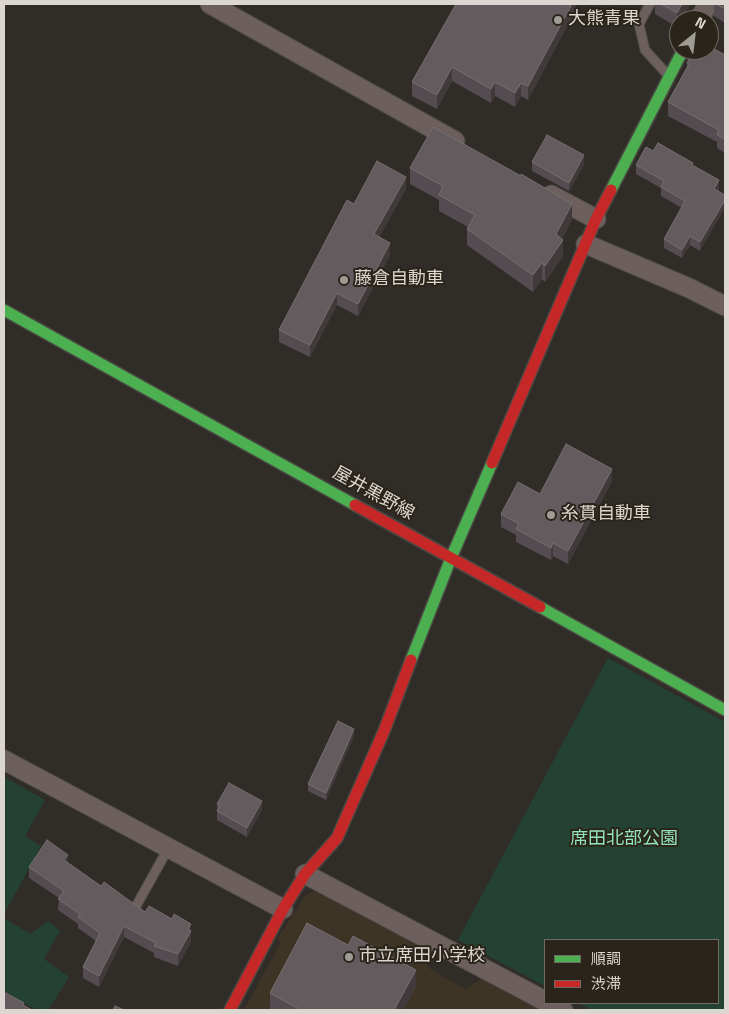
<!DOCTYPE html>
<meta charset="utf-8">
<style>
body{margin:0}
#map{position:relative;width:729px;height:1014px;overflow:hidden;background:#302d28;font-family:"Titillium Web","Noto Sans JP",sans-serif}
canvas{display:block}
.frame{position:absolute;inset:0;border:5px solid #dbd7d0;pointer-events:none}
.legend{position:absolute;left:544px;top:939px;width:175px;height:65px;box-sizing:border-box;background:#2a241a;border:1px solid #716c63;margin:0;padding:6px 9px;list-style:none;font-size:15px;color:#dbd7d0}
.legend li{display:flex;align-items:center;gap:10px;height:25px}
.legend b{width:25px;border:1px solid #716c63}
.north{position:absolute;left:669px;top:10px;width:50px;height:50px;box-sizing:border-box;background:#2a241a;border:1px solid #716c63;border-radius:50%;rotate:29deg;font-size:14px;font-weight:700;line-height:20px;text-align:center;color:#dbd7d0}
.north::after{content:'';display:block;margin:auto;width:18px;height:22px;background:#9f9c95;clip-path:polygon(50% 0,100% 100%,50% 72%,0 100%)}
</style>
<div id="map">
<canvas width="729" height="1014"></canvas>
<div class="frame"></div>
<ul class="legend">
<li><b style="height:6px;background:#4caf50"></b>順調</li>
<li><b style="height:6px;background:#c62828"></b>渋滞</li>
</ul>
<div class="north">N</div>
</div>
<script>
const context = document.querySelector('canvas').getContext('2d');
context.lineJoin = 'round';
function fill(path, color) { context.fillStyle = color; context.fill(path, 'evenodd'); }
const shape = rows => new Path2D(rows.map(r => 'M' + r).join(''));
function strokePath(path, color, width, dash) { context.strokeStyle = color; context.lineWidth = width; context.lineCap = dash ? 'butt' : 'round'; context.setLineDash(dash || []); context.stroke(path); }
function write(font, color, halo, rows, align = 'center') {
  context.font = font + ' "Titillium Web","Noto Sans JP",sans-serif'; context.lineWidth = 4; context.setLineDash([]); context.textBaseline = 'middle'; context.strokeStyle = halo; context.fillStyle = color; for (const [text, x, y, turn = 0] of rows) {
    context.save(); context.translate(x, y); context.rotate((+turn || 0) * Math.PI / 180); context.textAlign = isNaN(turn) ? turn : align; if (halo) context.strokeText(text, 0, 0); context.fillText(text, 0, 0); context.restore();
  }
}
const built = shape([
 [315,890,424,946,427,967,465,989,481,979,542,1010,244,1010,281,942,277,939,305,896]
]);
const green = shape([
 [608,658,725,722,725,1010,592,1010,578,1003,718,1003,718,940,545,940,545,986,458,940],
 [4,777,45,800,25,836,41,846,4,914],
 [4,918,30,934,49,921,60,931,44,959,69,977,48,1010,36,1010,4,991]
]);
const lane = shape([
 [650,4,639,24,645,50,667,74],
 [135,908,169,847]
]);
const street = shape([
 [210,4,455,141],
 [699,20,708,4],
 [551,195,596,219],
 [586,244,689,288,725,306],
 [4,760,283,909],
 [305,874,545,1001],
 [549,1003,563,1010]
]);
const fast = shape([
 [611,190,683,50],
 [4,310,355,505],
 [540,607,725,710],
 [411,660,451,558,492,463]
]);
const jam = shape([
 [492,463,596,219,611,190],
 [355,505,540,607],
 [230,1010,283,909,305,874,337,838,384,731,411,660]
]);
const wall = shape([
 [576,4,576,9,528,100,521,96,515,107,495,96,491,103,452,81,437,109,412,96,412,82],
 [655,4,690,4,677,27,655,14],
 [714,4,725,4,725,23,714,16],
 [725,55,725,153,717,148,717,142,668,116,668,102,687,68,687,63],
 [653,151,693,166,719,189,700,251,690,245,682,258,664,248,664,239,682,208,661,196,661,188,636,174,636,165],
 [532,162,584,164,569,191,532,171],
 [410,168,572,220,562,239,563,256,545,282,542,279,533,292,467,245,467,229,468,227,439,211,439,200,410,184],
 [406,189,379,237,390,255,358,316,337,305,310,357,279,342,279,330,354,204],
 [612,481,568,564,553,556,551,560,516,542,516,535,501,527,501,514,540,494],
 [354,736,326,800,308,791,308,784],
 [217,804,262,810,247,837,217,820],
 [68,863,101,886,145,912,191,924,191,942,178,966,154,957,154,953,124,937,99,987,83,978,83,967,96,941,78,928,78,924,58,910,59,898,29,878,29,867],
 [416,986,403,1010,271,1010,270,1009,270,993]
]);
const shadedWall = shape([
 [572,4,576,4,576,9,528,100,528,86],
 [682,4,690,4,681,20,679,20,679,23,677,27,677,13],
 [452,67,452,81,437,109,437,95],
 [495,82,495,96,491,103,491,89],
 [521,83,521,96,515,107,515,93],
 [584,155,584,164,569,191,569,183],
 [406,177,406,189,374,247,374,234],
 [719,180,719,189,714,197,714,189],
 [725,200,725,208,700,251,700,242],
 [572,204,572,220,556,250,563,240,563,256,545,282,545,266,556,234],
 [690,236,690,245,682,258,682,250],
 [390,243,390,255,358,316,358,304],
 [542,263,542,279,533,292,533,275],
 [337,293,337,305,310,357,310,345],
 [612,469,612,481,568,564,568,551],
 [553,543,553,556,551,560,551,548],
 [354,729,354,736,326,800,326,793],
 [262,801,262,810,247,837,247,828],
 [68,855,68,866,64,860],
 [191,924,191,942,178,966,178,954],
 [124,926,124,937,99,987,99,976],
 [416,970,416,986,403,1010,394,1010]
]);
const building = shape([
 [456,4,572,4,528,86,521,83,515,93,495,82,491,89,452,67,437,95,412,82,456,4],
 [661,4,682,4,677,13,661,4],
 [716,4,725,4,725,9,716,4],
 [709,46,725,55,725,139,717,135,719,130,668,102,689,64,687,63,694,50,709,50,709,46],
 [433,127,521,176,521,174,572,204,556,234,563,240,545,266,542,263,533,275,467,229,475,215,439,195,443,186,410,168,433,127],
 [547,135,584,155,569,183,532,162,547,135],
 [658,143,693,163,692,165,719,180,714,189,725,195,725,200,700,242,690,236,682,250,664,239,685,201,661,187,664,181,636,165,646,147,653,151,658,143],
 [377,161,406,177,374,234,390,243,358,304,337,293,310,345,279,330,347,200,354,204,377,161],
 [566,444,612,469,568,551,553,543,551,548,516,529,519,524,501,514,518,482,540,494,566,444],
 [338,721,354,729,326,793,308,784,338,721],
 [229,783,262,801,247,828,217,811,220,806,217,804,229,783],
 [47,840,68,855,64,860,101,886,104,882,145,912,149,906,172,919,174,914,191,924,188,929,191,931,178,954,154,946,156,943,124,926,99,976,83,967,100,933,78,917,80,914,58,899,64,891,29,867,47,840],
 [307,923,348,945,353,936,416,970,394,1010,301,1010,270,993,307,923],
 [6,993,24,1003,23,1005,32,1010,4,1010,4,995,5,996,6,993],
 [115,1006,124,1010,113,1010,115,1006]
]);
const markers = [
 [558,20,5,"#9f9c95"],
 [344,280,5,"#9f9c95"],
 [551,515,5,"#9f9c95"],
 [349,957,5,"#9f9c95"]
];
const poiNames = [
 ["大熊青果",568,20],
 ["藤倉自動車",354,280],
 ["糸貫自動車",561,515],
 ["市立席田小学校",359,957]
];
const streetNames = [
 ["屋井黒野線",373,494,29]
];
const parkNames = [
 ["席田北部公園",624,840]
];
fill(built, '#3d3425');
fill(green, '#244233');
strokePath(lane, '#4b4844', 11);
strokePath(street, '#4b4844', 21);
strokePath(fast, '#4b4844', 14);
strokePath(jam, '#4b4844', 14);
strokePath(lane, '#6c5f5d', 9);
strokePath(street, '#6c5f5d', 19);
strokePath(fast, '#4caf50', 11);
strokePath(jam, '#c62828', 11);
fill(wall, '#544c50');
fill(shadedWall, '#403a3a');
fill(building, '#635b5d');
strokePath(building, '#766f6f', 1);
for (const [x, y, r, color] of markers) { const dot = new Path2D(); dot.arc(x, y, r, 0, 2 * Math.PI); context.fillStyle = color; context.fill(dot); strokePath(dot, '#2a241a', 2); }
write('18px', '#dbd7d0', '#2a241a', poiNames, 'left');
write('18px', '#dbd7d0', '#2a241a', streetNames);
write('18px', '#92e2bc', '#2a241a', parkNames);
</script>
